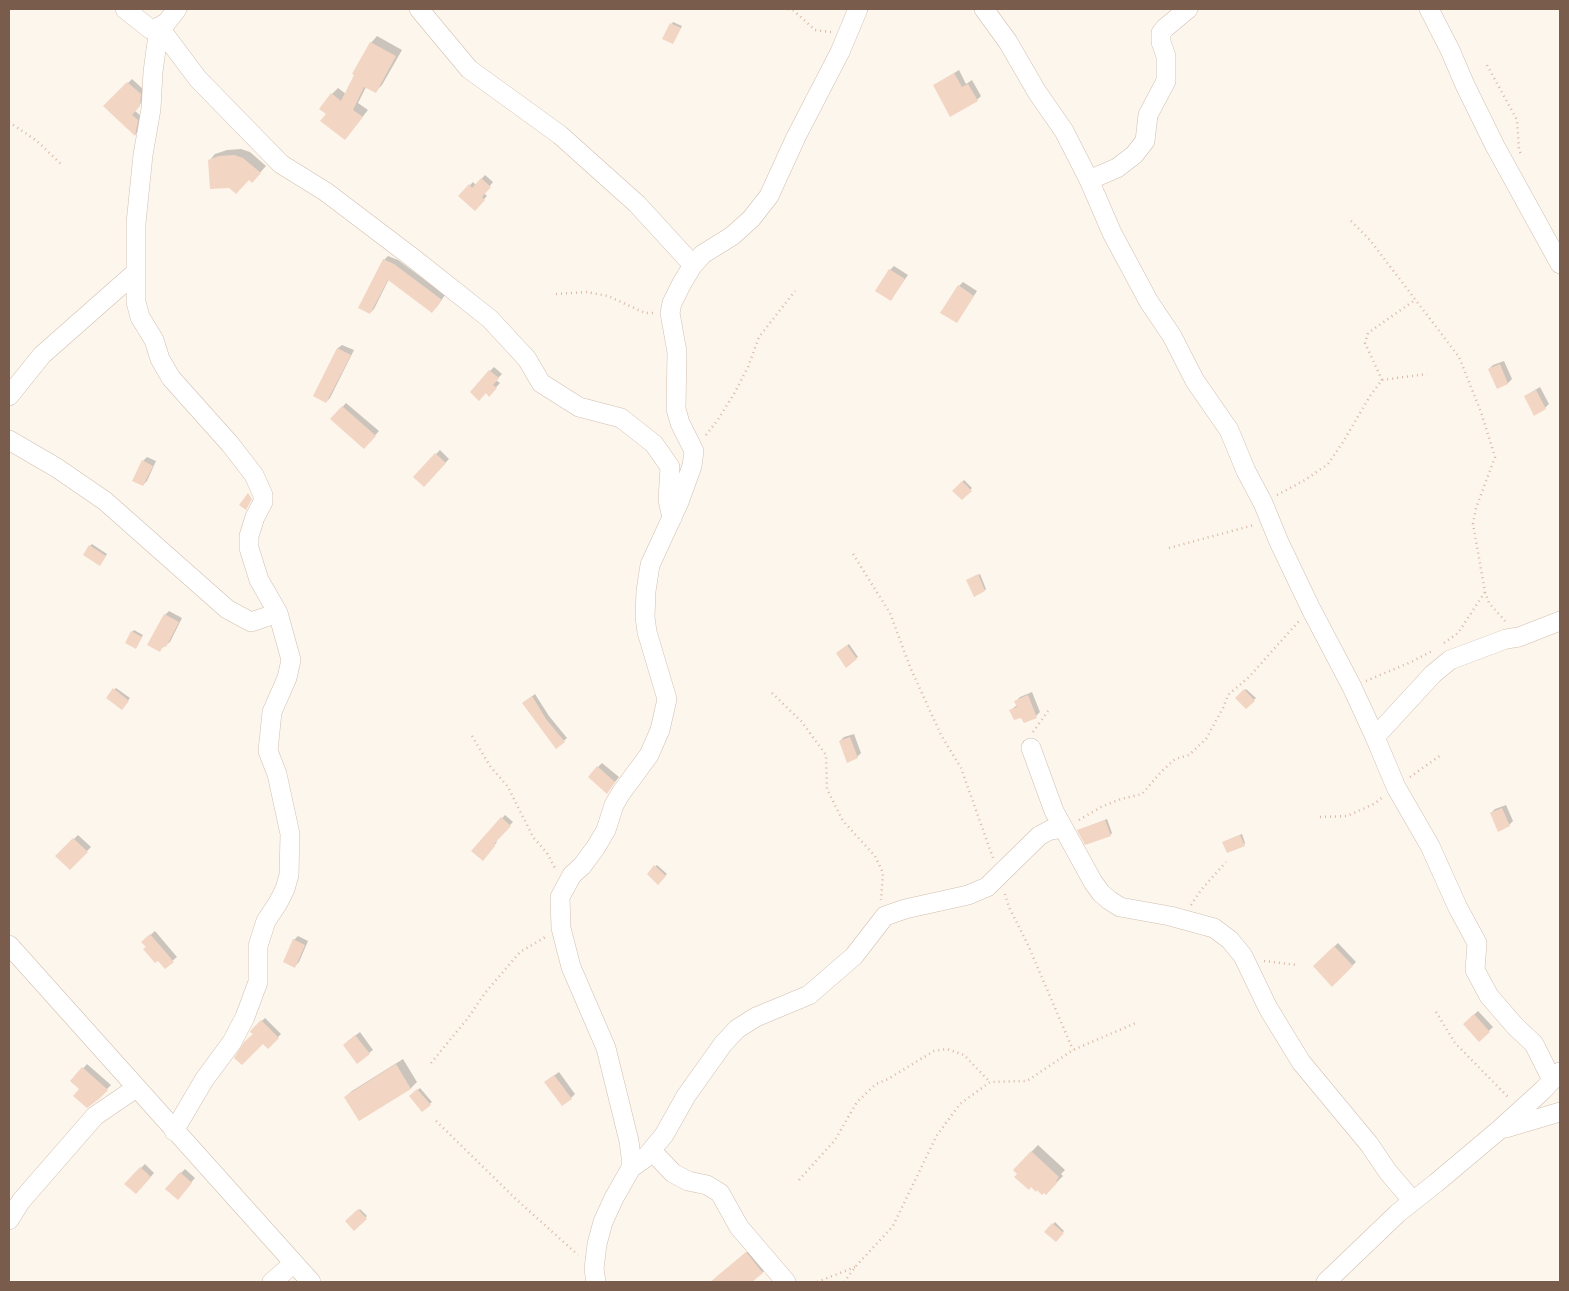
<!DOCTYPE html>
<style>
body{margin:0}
#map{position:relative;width:1569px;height:1291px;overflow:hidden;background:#fdf6ec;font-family:Karla,sans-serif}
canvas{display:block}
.frame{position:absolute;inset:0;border:10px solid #7a5c4d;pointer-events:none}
</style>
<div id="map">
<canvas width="1569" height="1291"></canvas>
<div class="frame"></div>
</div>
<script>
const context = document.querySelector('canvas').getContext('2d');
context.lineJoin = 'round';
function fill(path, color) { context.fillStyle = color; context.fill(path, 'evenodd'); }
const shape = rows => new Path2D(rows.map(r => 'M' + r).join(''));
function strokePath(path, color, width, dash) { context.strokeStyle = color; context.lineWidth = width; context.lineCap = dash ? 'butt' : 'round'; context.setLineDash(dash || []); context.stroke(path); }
const shadow = shape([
 [673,22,682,26,673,43,663,38],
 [377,36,402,50,382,85,375,92,366,87,358,103,368,110,345,139,327,114,332,94,338,88,346,94,371,43],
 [959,70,966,84,972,80,981,96,977,100,935,85],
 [132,79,144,90,143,101,134,110,141,116,138,131,135,135,105,106],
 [241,149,250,152,266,166,258,175,229,186,209,161,215,154,227,150],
 [485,175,493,182,484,193,487,196,475,209,460,196,473,182,476,185],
 [388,256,398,260,445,295,436,308,389,279,374,309,370,313,384,260],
 [894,266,908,275,891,299,890,270],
 [963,282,977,291,957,322,959,286],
 [342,345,354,350,330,398,326,402,315,396,338,348],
 [1504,361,1512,379,1508,383,1497,388,1489,369,1493,365],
 [494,367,502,374,496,380,500,383,489,395,490,371],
 [1540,387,1549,404,1545,408,1525,396],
 [346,403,379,431,368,443,332,419],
 [440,450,449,459,424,485,414,477],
 [147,457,156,461,147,481,143,485,143,461],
 [964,480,972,488,962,499,954,491],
 [92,544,107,554,102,562,90,546],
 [980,574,986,589,985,590,968,580],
 [169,611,182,618,170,642,159,650,165,615],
 [134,630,143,635,137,646,132,632],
 [849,644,858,657,856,658,839,652],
 [116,688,130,698,122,708,108,697],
 [1246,689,1256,698,1246,707,1237,698],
 [1032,692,1040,712,1036,716,1024,722,1022,716,1011,710,1017,705,1016,701,1020,697],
 [535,694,549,716,567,738,556,748,523,703],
 [854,734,861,753,857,757,840,741,844,737],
 [602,763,619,777,607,792,598,767],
 [1506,805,1513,821,1509,825,1491,813,1495,809],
 [505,815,513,822,495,840,497,842,485,856,473,851],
 [1107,819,1112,833,1110,835,1079,830],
 [1242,834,1245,843,1244,845,1225,841],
 [78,835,91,847,70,868,57,856],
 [657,865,667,874,658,883,648,874],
 [155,931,177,957,165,967,147,947,147,938],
 [298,936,308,941,299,962,295,966,294,940],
 [1338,943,1356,962,1332,985,1314,966],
 [1478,1011,1493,1027,1479,1040,1464,1024],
 [265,1018,281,1034,268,1047,252,1030],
 [360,1032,373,1050,369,1053,348,1041],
 [403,1059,417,1082,411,1088,360,1120,345,1097,352,1091],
 [87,1064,111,1085,98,1098,81,1089,72,1081],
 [559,1072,575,1094,571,1098,549,1079],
 [420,1088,432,1102,422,1110,410,1096],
 [1038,1145,1065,1170,1061,1174,1063,1176,1046,1193,1014,1170],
 [145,1164,154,1173,140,1189,141,1168],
 [185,1169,195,1178,181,1194,181,1173],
 [360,1209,367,1216,354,1229,347,1221],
 [1055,1222,1064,1231,1055,1240,1046,1232],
 [753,1247,769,1266,763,1272,750,1282,713,1282,719,1275]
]);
const building = shape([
 [670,23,681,28,673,44,662,39],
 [370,42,396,56,376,93,364,87,353,110,363,117,345,140,320,121,326,114,319,109,331,93,341,101,354,75,352,74],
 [954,73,962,87,968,84,978,101,950,117,933,85],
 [127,82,141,94,140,106,132,115,138,120,135,136,103,106],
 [234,155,243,158,261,173,252,183,249,180,236,194,229,188,210,189,208,160,219,156],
 [481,178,491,187,482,197,485,200,475,211,458,196,469,184,472,188],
 [383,259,394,264,442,300,432,313,388,280,370,314,358,308],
 [889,269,905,279,891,301,875,291],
 [958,285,974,296,957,323,940,313],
 [337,348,351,355,326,403,313,396],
 [1500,364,1508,384,1497,389,1488,369],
 [489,370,499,378,493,385,497,388,489,397,486,393,479,401,470,392],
 [1536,390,1546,409,1534,416,1524,396],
 [342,406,376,436,364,449,330,419],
 [435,453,446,463,424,487,413,477],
 [142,460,153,466,143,486,132,481],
 [962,481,972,491,962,500,952,491],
 [248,493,252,499,246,510,239,505],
 [89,545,106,556,100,566,83,555],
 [978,574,985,591,974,597,966,580],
 [164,614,179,622,166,647,163,646,160,652,147,645],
 [131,631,142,637,136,649,125,643],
 [847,645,857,659,846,668,836,653],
 [113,688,129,701,122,710,106,698],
 [1244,689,1255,701,1246,709,1235,698],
 [1028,695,1037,718,1024,723,1021,718,1014,720,1009,710,1017,707,1014,701],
 [532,696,546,719,565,742,556,749,522,703],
 [850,737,858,758,847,763,839,741],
 [597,766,615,782,607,794,588,777],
 [1502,808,1510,826,1498,832,1490,813],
 [501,817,511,826,494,844,495,846,483,861,471,851],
 [1105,820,1111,836,1085,845,1077,830],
 [1240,835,1245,846,1227,853,1222,842],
 [73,838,88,852,70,870,55,856],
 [654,865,666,876,658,885,647,874],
 [150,934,174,962,165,969,158,961,155,963,143,949,146,947,141,942],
 [293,939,305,945,295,968,283,962],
 [1334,946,1353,966,1332,987,1313,966],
 [1474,1014,1490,1032,1479,1042,1463,1024],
 [261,1020,279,1038,268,1049,263,1044,242,1065,234,1058,244,1042,253,1034,250,1032,251,1030],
 [355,1035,370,1054,357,1064,343,1045],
 [396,1064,411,1089,359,1121,344,1097],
 [82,1067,108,1090,99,1099,87,1108,73,1096,79,1089,70,1081],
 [554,1075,572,1099,562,1106,544,1082],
 [417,1089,431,1105,422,1112,409,1096],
 [1031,1151,1059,1177,1056,1181,1057,1183,1046,1195,1044,1193,1042,1195,1037,1190,1036,1192,1031,1187,1029,1190,1014,1177,1017,1174,1013,1170],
 [140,1167,151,1177,136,1194,124,1184],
 [180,1172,192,1183,178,1200,165,1189],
 [358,1209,367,1219,354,1231,345,1221],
 [1052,1223,1064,1233,1056,1242,1044,1232],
 [746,1252,763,1273,752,1282,710,1282]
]);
const path = shape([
 [788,9,793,10,815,30,831,32],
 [1487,65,1517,120,1519,150,1522,156],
 [9,122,37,141,61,164],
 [1351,221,1370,240,1459,357,1481,412,1495,457,1476,508,1473,524,1485,592,1489,603,1505,621],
 [556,294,587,292,608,296,645,313,653,313],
 [1382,380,1365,343,1368,333,1415,300],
 [706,435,717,421,734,394,748,367,759,337,795,291],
 [1277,495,1305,480,1328,464,1343,442,1370,396,1382,380,1427,374],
 [1169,548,1254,525],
 [853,554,890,613,910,667,941,735,961,768,993,858],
 [1444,643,1458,633,1485,592],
 [1366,681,1411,662,1434,650],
 [772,693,801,721,826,755,827,789,843,821,875,856,883,873,881,900],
 [1033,732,1048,711],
 [472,736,490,766,508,787,533,837,547,853,556,870],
 [1410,777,1441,755],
 [1320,817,1347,816,1374,804,1383,797],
 [1079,820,1101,807,1121,799,1142,794,1161,772,1175,759,1189,755,1206,739,1223,708,1228,695,1249,677,1299,621],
 [1005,894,1009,907,1028,945,1073,1050],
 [1191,905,1201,890,1226,862],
 [1264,961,1297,965],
 [1436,1012,1455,1043,1509,1098],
 [431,1063,468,1018,485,993,520,952,547,936],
 [436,1121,517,1200,578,1255],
 [799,1180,835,1140,857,1102,876,1084,888,1079,934,1051,947,1049,964,1055,990,1082],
 [817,1282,855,1267],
 [844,1282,856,1266,893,1226,937,1135,960,1104,990,1082,1027,1081,1073,1050,1138,1022]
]);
const street = shape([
 [125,9,150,29,159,27,167,22,177,9],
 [419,9,469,69,560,135,637,204,693,265],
 [984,9,1008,42,1037,92,1064,131,1089,180,1112,233,1149,302,1172,336,1195,381,1229,430,1246,471,1263,503,1279,542,1311,609,1352,687,1375,737],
 [1429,9,1450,50,1465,85,1495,146,1560,264],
 [159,27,153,72,151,109,143,155,136,223,136,302,140,317,154,340,160,359,171,378,230,444,254,475,263,495,263,502,255,517,249,536,249,548,259,580,278,613,291,660,287,678,272,712,268,751,277,774,290,834,289,875,285,889,278,903,266,921,258,946,258,982,245,1017,232,1042,204,1080,174,1131],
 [159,27,198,79,281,164,326,192,413,258,490,319,527,359,541,383,579,407,621,418,654,444,670,467,668,500,672,518],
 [1089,180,1117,168,1134,155,1145,141,1148,115,1166,81,1166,56,1161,42,1161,33,1165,28,1188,9],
 [9,396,42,355,136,272],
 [9,440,57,468,105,501,227,609,251,622,278,613],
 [1031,748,1054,811,1093,882,1101,893,1109,900,1120,907,1170,916,1214,928,1230,940,1243,956,1268,1008,1301,1062,1369,1144,1388,1172,1412,1200],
 [9,945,311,1282],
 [1552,1080,1534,1044,1515,1026,1489,996,1475,970,1477,943,1458,908,1430,846,1396,787,1375,737,1433,674,1450,660,1506,639,1519,637,1560,621],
 [1506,1128,1560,1112],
 [652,1151,673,1173,688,1181,707,1185,720,1193,739,1227,786,1282],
 [631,1168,645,1158,664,1135,686,1096,723,1044,737,1029,756,1017,809,995,854,956,885,916,905,909,968,895,987,887,1039,836,1050,830,1063,828],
 [9,1220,21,1201,95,1116,136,1088],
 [272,1282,294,1263],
 [596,1282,594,1269,597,1244,603,1222,614,1198,631,1168,631,1157,629,1141,606,1048,571,967,561,928,560,897,572,875,582,866,596,847,606,830,614,805,621,793,649,755,660,730,667,699,647,632,645,617,646,591,650,565,679,502,692,466,694,451,680,423,676,409,677,352,670,313,672,303,682,283,693,265,703,254,732,236,751,219,769,196,796,137,840,52,858,9],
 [1326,1282,1398,1213,1436,1183,1499,1130,1543,1090,1560,1072]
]);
fill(shadow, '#0003');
fill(building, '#f3d5c3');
strokePath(street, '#d1beb0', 20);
strokePath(path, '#d9b8a5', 2.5, [1, 4]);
strokePath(street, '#fff', 19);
</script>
